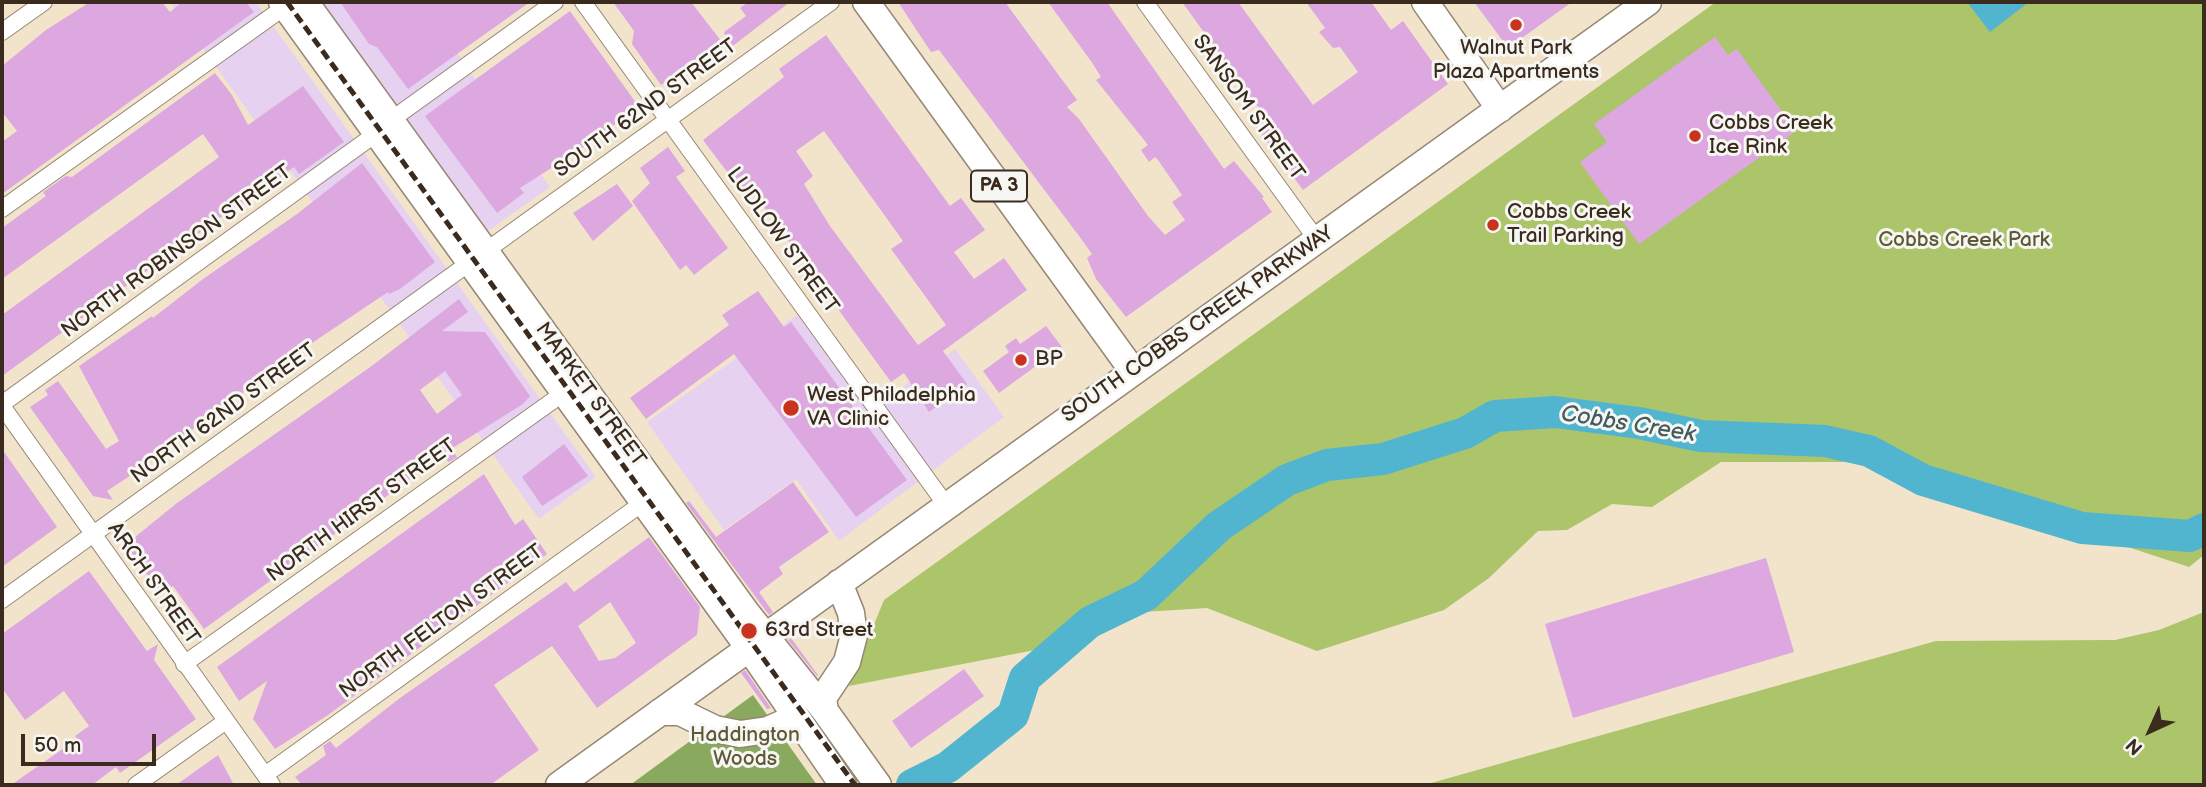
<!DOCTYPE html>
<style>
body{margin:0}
#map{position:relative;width:2206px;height:787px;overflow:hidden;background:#f2e4cb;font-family:"Balsamiq Sans",sans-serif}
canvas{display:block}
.frame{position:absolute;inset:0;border:4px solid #3b2a1e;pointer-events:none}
.north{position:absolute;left:2115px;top:696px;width:70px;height:70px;-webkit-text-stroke:5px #f6f6f2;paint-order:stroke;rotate:225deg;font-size:19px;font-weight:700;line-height:28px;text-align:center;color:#3b2a1e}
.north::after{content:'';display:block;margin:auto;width:24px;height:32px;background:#3b2a1e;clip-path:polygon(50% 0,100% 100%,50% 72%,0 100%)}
.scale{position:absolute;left:21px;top:734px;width:135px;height:32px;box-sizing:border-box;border:4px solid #3b2a1e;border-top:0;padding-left:9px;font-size:21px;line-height:24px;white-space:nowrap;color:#3b2a1e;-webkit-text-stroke:5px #f6f6f2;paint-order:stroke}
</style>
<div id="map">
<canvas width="2206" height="787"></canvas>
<div class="frame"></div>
<div class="north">N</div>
<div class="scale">50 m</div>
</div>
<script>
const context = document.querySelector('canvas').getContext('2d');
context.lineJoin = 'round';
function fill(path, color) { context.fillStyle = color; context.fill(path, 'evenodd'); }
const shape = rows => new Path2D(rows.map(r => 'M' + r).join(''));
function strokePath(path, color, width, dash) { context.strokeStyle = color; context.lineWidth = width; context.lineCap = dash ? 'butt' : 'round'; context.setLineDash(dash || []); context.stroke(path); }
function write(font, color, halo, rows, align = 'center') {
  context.font = font + ' "Balsamiq Sans",sans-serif'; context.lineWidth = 6; context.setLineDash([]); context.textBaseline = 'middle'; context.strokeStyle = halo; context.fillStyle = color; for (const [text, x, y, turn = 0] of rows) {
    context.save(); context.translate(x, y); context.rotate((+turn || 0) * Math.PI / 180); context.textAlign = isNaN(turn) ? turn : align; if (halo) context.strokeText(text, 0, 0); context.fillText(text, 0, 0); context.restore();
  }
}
const built = shape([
 [170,2,256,2,596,477,539,519],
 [322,2,422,2,550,187,488,231],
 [797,315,870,411,955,349,1004,417,839,541,796,479,724,530,647,422]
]);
const green = shape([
 [1716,2,2204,2,2204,555,2189,567,1867,462,1721,462,1652,507,1612,504,1567,530,1538,531,1489,578,1444,610,1317,651,1207,608,1127,613,1066,644,849,686,884,600],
 [2204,612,2204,785,1424,785,1936,641,2115,640,2159,630]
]);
const forest = shape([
 [753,695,817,785,630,785]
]);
const water = shape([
 [1967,2,2029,2,1990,32]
]);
const river = shape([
 [912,785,948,767,1013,715,1025,678,1090,622,1146,595,1219,526,1287,480,1327,465,1383,459,1465,433,1495,416,1555,412,1639,423,1701,436,1825,441,1869,451,1923,480,2082,528,2190,536,2204,529]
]);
const building = shape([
 [90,2,162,2,170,12,182,2,246,2,254,12,2,194,2,142,17,131,2,112,2,66,46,30],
 [340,2,530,2,408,89,377,47,369,44],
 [613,2,691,2,722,42,661,85,632,44,634,31],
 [748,2,790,2,730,48,724,32,746,16,740,8],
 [898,2,1005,2,1077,100,1067,107,1079,119,1148,216,1165,235,1185,220,1172,202,1182,195,1158,160,1155,157,1149,162,1141,150,1148,145,1096,80,1101,77,1093,64,1048,2,1107,2,1224,169,1234,161,1264,197,1262,198,1272,212,1126,317,1096,279,1087,258,1092,254,1079,236,939,50,931,52],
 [1182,2,1238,2,1313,105,1358,72,1340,47,1333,48,1319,32,1325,28,1306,2,1371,2,1391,30,1403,21,1448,84,1303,190,1256,127,1265,120,1258,107],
 [1474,2,1572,2,1508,48],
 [570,11,639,107,578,151,520,188,524,193,497,213,425,116],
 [826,35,950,206,961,198,985,230,954,252,974,279,1004,258,1027,290,943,351,967,384,929,412,904,373,891,382,750,188,743,193,703,140,784,77,779,69],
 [824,131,903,241,891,249,946,325,918,345,830,226,804,184,813,176,796,151],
 [1715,37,1728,55,1737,49,1796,131,1639,244,1580,162,1607,142,1594,124],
 [215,73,232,95,248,125,303,86,344,142,299,174,294,167,243,204,242,202,2,376,2,315,219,157,203,134,2,279,2,228,46,196,43,192,66,176,72,177],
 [668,147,685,171,676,177,728,248,694,275,686,265,680,270,632,201,650,183,640,168],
 [362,163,435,262,400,289,389,294,388,292,312,343,168,447,169,450,107,491,113,500,93,496,30,407,48,395,45,390,58,381,106,449,119,441,79,366,152,316,153,318,203,279,297,214],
 [617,184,633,206,593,241,573,213],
 [758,291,784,327,791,322,907,480,856,517,734,354,646,419,630,398,729,325,722,315],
 [459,299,468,312,442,331,485,332,530,396,523,404,451,449,457,457,449,462,442,456,204,629,173,586,161,594,128,548,130,536,135,537,177,503,373,365],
 [445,371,462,395,437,414,420,390],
 [1046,326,1062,347,999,393,983,371,1009,352,1005,346,1016,338,1020,344],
 [564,444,588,476,542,506,522,477],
 [2,449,57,527,2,567],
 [484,474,515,525,523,519,547,554,328,715,275,749,253,719,267,681,239,701,217,667],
 [793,482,829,532,779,567,783,574,759,592,773,612,769,615,686,503,689,501,716,537],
 [649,537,700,607,697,635,597,708,552,646,498,682,494,685,539,750,490,785,302,785,295,777,326,755,323,746,330,741,336,748,400,698,566,582,574,592],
 [610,602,636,643,615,658,599,661,578,626],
 [1766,558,1794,652,1573,718,1545,624],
 [89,571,147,651,158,644,154,660,196,719,120,773,116,767,92,785,11,785,77,739,75,736,89,726,64,691,25,720,2,688,2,634],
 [791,638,818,675,817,676,788,640],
 [964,669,984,696,911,748,892,721],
 [745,670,771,708,767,709,741,673],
 [218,755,234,785,176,785]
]);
const minor = shape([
 [583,2,946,505],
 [1145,2,1317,240],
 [2,32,44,2],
 [391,120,555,2],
 [2,209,286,6,291,7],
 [2,404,377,133],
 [2,406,272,785],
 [2,600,831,2],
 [184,664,565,392],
 [265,775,644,502],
 [136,785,226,721]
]);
const primary = shape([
 [282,2,749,648,843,785],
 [305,2,746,612,825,711,878,785],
 [866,2,1133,371],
 [1425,2,1500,109],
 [825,711,823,698,847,662,854,635,851,613,839,583],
 [660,712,680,712,715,729,740,734,768,730,795,718],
 [559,785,1648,2]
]);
const rail = shape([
 [287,2,855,785]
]);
const markers = [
 [1516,25,7,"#c8321e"],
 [1695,136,7,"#c8321e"],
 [1493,225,7,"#c8321e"],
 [1021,360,7,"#c8321e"],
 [791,408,9,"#c8321e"],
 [749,631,9,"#c8321e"]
];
const shields = [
 [999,186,56]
];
const shieldNames = [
 ["PA 3",999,186]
];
const poiNames = [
 ["Walnut Park",1516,49,"center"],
 ["Plaza Apartments",1516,73,"center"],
 ["Cobbs Creek",1709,124],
 ["Ice Rink",1709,148],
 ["Cobbs Creek",1507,213],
 ["Trail Parking",1507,237],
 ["BP",1035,360],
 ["West Philadelphia",807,396],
 ["VA Clinic",807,420],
 ["63rd Street",765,631]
];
const streetNames = [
 ["SANSOM STREET",1248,108,54],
 ["SOUTH 62ND STREET",646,109,-36],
 ["LUDLOW STREET",782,241,54],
 ["NORTH ROBINSON STREET",177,252,-36],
 ["SOUTH COBBS CREEK PARKWAY",1198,325,-35],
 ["MARKET STREET",590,395,54],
 ["NORTH 62ND STREET",224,414,-36],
 ["NORTH HIRST STREET",362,511,-36],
 ["ARCH STREET",153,584,55],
 ["NORTH FELTON STREET",442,622,-36]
];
const parkNames = [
 ["Cobbs Creek Park",1964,241],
 ["Haddington",745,736],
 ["Woods",745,760]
];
const waterNames = [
 ["Cobbs Creek",1628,425,9]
];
fill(built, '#e6d2f0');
fill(green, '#acc46a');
fill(forest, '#89aa5e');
fill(water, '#51b5d0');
strokePath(river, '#51b5d0', 32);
fill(building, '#dda8e0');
strokePath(minor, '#968774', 18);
strokePath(primary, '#968774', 29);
strokePath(minor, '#fff', 16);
strokePath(primary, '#fff', 26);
strokePath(rail, '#3b2a1e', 5, [10, 5]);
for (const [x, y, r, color] of markers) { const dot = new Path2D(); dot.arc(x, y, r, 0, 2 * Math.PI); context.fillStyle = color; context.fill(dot); strokePath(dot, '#f6f6f2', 2.5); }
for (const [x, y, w] of shields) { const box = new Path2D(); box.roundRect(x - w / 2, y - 15.5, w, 31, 5); context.fillStyle = '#f6f6f2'; context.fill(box); strokePath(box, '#3b2a1e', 2); }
write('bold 19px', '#3b2a1e', null, shieldNames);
write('21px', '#3b2a1e', '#f6f6f2', poiNames, 'left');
write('21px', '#3b2a1e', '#f6f6f2', streetNames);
write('21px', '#5d5835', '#f6f6f2', parkNames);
write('italic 23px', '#435b5c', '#f6f6f2', waterNames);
</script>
